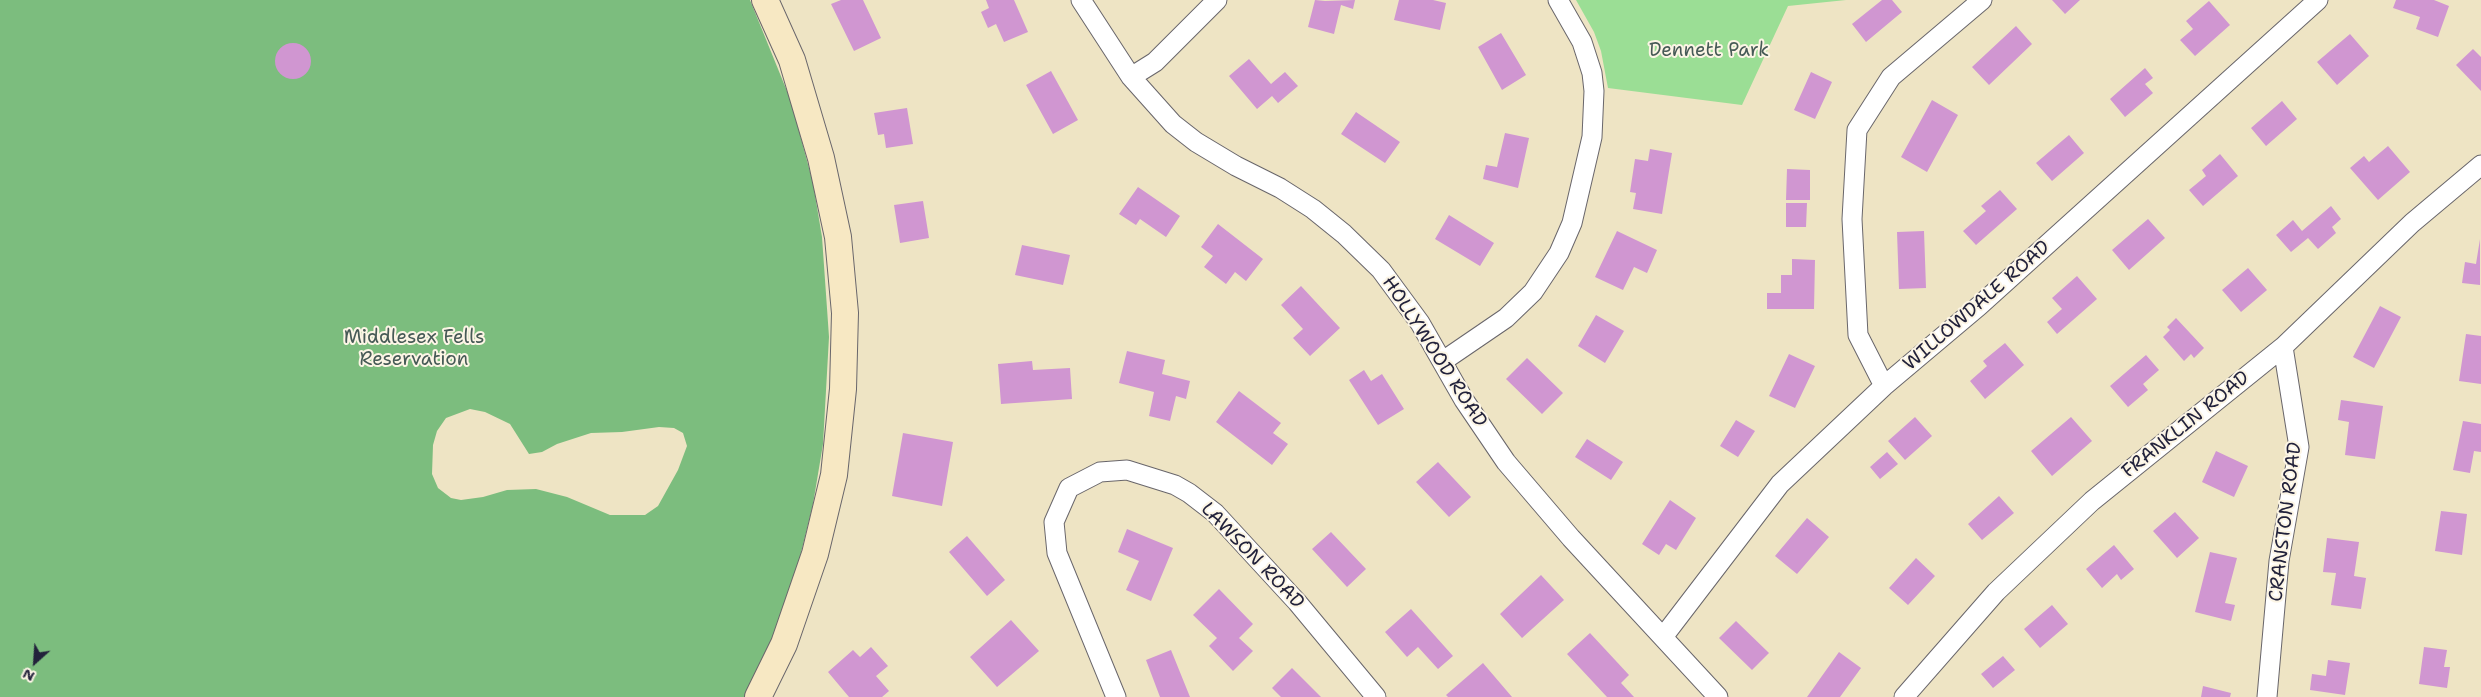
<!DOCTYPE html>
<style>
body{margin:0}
#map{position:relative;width:2481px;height:697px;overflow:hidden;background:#eee4c4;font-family:"Shantell Sans",sans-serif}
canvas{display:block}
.north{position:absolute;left:10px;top:637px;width:50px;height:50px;-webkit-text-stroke:4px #fcf5e5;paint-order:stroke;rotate:206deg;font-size:14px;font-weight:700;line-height:20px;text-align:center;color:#22223b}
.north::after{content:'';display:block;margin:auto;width:18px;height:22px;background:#22223b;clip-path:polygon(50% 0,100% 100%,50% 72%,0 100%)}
</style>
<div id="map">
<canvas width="2481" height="697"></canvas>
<div class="north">N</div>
</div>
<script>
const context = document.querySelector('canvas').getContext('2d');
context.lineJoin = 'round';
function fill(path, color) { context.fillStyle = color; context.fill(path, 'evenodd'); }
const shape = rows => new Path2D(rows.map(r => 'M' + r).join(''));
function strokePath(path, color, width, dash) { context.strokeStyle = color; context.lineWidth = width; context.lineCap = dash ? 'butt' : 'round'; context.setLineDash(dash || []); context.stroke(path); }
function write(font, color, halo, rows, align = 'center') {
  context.font = font + ' "Shantell Sans",sans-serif'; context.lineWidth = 4; context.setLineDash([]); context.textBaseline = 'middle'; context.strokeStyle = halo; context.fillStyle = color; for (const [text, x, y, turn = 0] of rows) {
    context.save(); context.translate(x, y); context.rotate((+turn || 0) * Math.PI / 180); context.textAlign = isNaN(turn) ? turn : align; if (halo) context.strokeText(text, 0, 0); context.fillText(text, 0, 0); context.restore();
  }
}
const green = shape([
 [1576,0,1846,0,1788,6,1742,105,1608,88,1601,51,1594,32]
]);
const forest = shape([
 [0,0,750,0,791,101,813,183,822,237,829,337,823,444,813,504,799,561,772,645,745,697,0,697],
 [470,409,485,412,510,424,529,454,542,452,557,444,591,433,622,432,659,427,674,428,683,433,687,446,678,470,658,506,645,515,610,515,567,497,536,489,507,490,483,497,461,500,451,498,438,488,432,474,433,445,437,431,446,418]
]);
const building = shape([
 [841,0,863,0,881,38,854,51,831,4],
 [986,0,1014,0,1028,32,1004,42,996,24,988,28,981,12,989,8],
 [1315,0,1325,1,1355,0,1353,9,1341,5,1334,34,1308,27],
 [1399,0,1433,0,1446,3,1440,30,1394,20],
 [1882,0,1892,0,1902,12,1866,42,1852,24],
 [2052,0,2080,0,2065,14],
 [2396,0,2434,0,2449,6,2438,37,2416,29,2420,17,2393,8],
 [2209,1,2230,25,2195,56,2180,40,2193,29,2186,21],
 [2016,26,2032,44,1989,85,1972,67],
 [1501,33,1526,75,1502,90,1478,47],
 [2350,34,2369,56,2337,85,2317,62],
 '275 61a18 18 0 1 1 36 0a18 18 0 1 1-36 0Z',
 [2473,49,2481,57,2481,91,2456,65],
 [1249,59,1271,84,1285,72,1298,86,1278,103,1272,96,1257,109,1229,76],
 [2145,68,2153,78,2145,84,2153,93,2125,117,2110,99],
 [1051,71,1078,120,1053,134,1026,85],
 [1811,72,1832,82,1815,119,1794,110],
 [1932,100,1958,115,1927,172,1901,157],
 [2282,101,2297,119,2266,146,2251,128],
 [907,108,913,144,886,148,884,134,878,135,874,113],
 [1356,112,1400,142,1385,163,1341,134],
 [1505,133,1529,138,1518,188,1483,179,1486,165,1497,167],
 [2069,135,2084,153,2052,181,2036,163],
 [2388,146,2410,172,2378,200,2350,168,2364,156,2369,162],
 [1650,149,1672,153,1662,214,1633,209,1636,193,1630,192,1635,159,1648,161],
 [2220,154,2238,176,2203,206,2189,190,2206,176,2202,170],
 [1787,169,1810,170,1810,200,1786,200],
 [1138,187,1180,216,1166,237,1140,219,1136,225,1119,214],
 [2000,190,2017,209,1976,245,1963,231,1986,211,1981,206],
 [923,201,929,238,900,243,894,205],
 [1786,203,1807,203,1806,227,1786,227],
 [2331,206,2341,219,2332,227,2336,233,2318,249,2308,238,2291,252,2276,235,2293,220,2302,231],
 [1449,215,1494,243,1480,266,1435,239],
 [2148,219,2165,238,2129,270,2112,250],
 [1218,224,1263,259,1246,281,1235,272,1226,284,1204,267,1213,256,1201,247],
 [1617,231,1657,250,1647,273,1634,267,1623,290,1595,277],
 [1924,231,1926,288,1899,289,1897,232],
 [2480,239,2480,285,2462,283,2465,262,2476,264],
 [1022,245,1070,255,1063,285,1015,275],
 [1792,259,1815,260,1814,309,1767,309,1767,293,1781,293,1781,275,1792,275],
 [2248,268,2267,290,2241,312,2222,290],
 [2077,276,2097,299,2057,334,2047,322,2062,309,2052,298],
 [1301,286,1340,328,1310,356,1293,338,1303,329,1281,305],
 [2380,306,2401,317,2374,368,2353,357],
 [1596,315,1624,331,1605,363,1578,346],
 [2176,318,2204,348,2194,358,2191,354,2184,361,2163,337,2170,330,2167,327],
 [2466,334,2481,336,2481,384,2459,381],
 [2005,343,2024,365,1985,399,1970,381,1987,366,1983,361],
 [1127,351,1165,360,1162,374,1190,381,1186,399,1176,396,1170,421,1149,416,1154,392,1119,383],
 [1789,354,1815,366,1795,408,1769,396],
 [2146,355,2159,370,2143,384,2148,390,2128,407,2110,386],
 [1527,358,1563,393,1542,414,1506,379],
 [1032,361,1033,370,1070,368,1072,399,1001,404,998,364],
 [1364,370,1371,381,1382,374,1404,409,1378,425,1349,380],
 [1239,391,1281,423,1273,433,1288,444,1272,465,1216,422],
 [2341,400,2383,406,2375,459,2345,455,2349,422,2338,420],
 [1915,417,1932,436,1905,460,1888,441],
 [2071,417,2092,441,2052,476,2031,451],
 [1736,420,1755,431,1738,457,1720,446],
 [2463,421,2481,424,2481,452,2474,451,2470,473,2453,470],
 [903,433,953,442,942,506,892,496],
 [1587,439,1623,462,1611,480,1575,457],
 [2216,451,2248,466,2234,497,2202,482],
 [1887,452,1898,464,1880,479,1870,467],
 [1438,462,1471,497,1449,517,1416,482],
 [1999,496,2014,513,1982,540,1968,524],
 [1670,500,1696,518,1676,550,1666,544,1659,555,1642,544],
 [2441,511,2467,514,2462,555,2435,551],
 [2175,512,2199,538,2177,558,2153,531],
 [1807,518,1829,537,1797,574,1775,556],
 [1127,529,1173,548,1151,601,1126,590,1139,561,1118,552],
 [1331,532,1366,569,1347,587,1312,549],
 [967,536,1005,580,987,596,949,552],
 [2327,538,2359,542,2354,576,2366,578,2361,609,2331,605,2336,573,2323,572],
 [2114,545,2134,569,2121,580,2117,574,2102,588,2086,569],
 [2210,552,2237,558,2225,603,2235,605,2231,621,2195,612],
 [1916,558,1935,576,1908,605,1889,588],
 [1541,575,1564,600,1522,638,1500,614],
 [1219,589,1253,624,1239,638,1253,651,1233,671,1209,646,1217,638,1193,615],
 [2052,605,2068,624,2040,648,2024,629],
 [1411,609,1453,656,1438,669,1418,647,1407,657,1385,632],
 [1011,620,1039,651,997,687,970,657],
 [1736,621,1769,653,1752,670,1719,638],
 [1590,633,1629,675,1621,683,1634,697,1607,697,1567,654],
 [871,647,888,666,876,676,889,691,882,697,849,697,828,672,853,650,860,657],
 [2424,647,2447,650,2444,667,2450,667,2447,688,2419,684],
 [1171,650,1190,697,1160,697,1146,660],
 [1839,652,1861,668,1840,697,1807,697],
 [2003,656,2015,670,1993,688,1981,674],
 [2328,660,2350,663,2345,695,2310,690,2312,674,2326,676],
 [1483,663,1512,697,1448,697,1446,695],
 [1292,668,1321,697,1281,697,1272,688],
 [2203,686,2231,693,2230,697,2201,697]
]);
const street = shape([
 [1081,0,1131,77,1173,124,1196,142,1236,166,1280,188,1313,209,1344,234,1381,270,1420,323,1464,400,1506,462,1571,538,1718,697],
 [1131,77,1155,62,1217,0],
 [1443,361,1506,318,1533,292,1559,253,1572,223,1592,137,1594,91,1592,73,1582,42,1558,0],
 [1884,386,1858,335,1852,219,1857,130,1891,77,1982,0],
 [1663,637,1780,484,1884,386,1979,306,2318,0],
 [1116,697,1057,553,1054,522,1069,488,1100,472,1127,470,1175,485,1189,493,1215,513,1297,602,1376,697],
 [1904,697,1996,592,2092,501,2283,347,2412,223,2481,165],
 [2267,697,2279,561,2299,447,2283,347]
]);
const secondary = shape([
 [758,697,784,644,815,554,834,475,843,389,845,313,838,237,821,158,792,60,765,0]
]);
const parkNames = [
 ["Dennett Park",1709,51],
 ["Middlesex Fells",414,338],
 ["Reservation",414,360]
];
const streetNames = [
 ["WILLOWDALE ROAD",1977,306,-41],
 ["HOLLYWOOD ROAD",1434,352,57],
 ["FRANKLIN ROAD",2186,425,-39],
 ["CRANSTON ROAD",2286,522,-83],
 ["LAWSON ROAD",1252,556,46]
];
fill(green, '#9bde95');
fill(forest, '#7cbd7e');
fill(building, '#d096d1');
strokePath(street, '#69666b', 21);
strokePath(secondary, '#69666b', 28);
strokePath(street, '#fff', 19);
strokePath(secondary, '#f7e8c3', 26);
write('19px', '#465a56', '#fcf5e5', parkNames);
write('19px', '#22223b', '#fcf5e5', streetNames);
</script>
